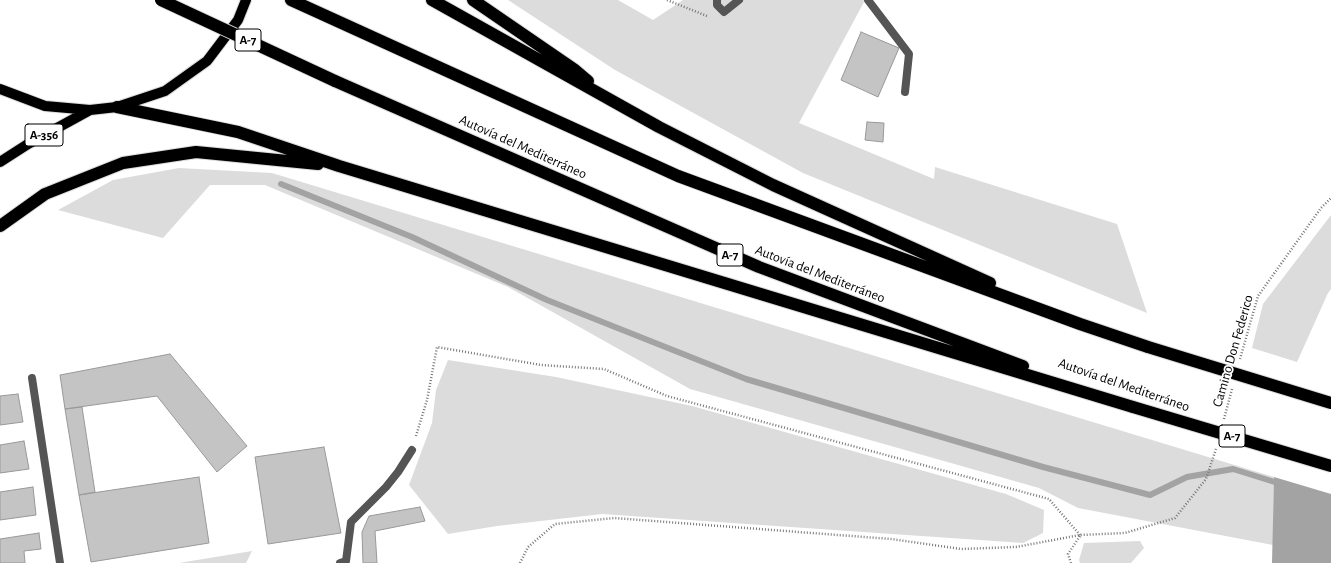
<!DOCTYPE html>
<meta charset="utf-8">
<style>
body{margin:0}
canvas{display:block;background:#fff}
</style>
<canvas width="1331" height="563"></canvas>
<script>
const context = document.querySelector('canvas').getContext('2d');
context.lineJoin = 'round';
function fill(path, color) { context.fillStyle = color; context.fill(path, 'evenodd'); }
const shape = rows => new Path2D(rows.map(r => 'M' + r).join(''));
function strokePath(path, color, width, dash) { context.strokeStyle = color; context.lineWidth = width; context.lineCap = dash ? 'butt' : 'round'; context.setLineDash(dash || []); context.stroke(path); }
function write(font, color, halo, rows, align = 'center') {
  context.font = font + ' "Alegreya Sans",sans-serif'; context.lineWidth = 3.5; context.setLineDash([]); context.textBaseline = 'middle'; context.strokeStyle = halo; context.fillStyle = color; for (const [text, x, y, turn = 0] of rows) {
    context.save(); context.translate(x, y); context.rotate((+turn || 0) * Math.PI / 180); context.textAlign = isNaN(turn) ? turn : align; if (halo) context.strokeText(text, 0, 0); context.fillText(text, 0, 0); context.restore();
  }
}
const green = shape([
 [508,0,618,0,653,20,683,0,863,0,864,2,799,123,934,179,935,167,1117,224,1147,313,803,173,615,70],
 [179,168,272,173,1274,477,1273,545,1078,508,1039,488,690,389,508,287,265,185,210,185,163,238,58,210,113,180],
 [1331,215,1331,289,1328,293,1297,362,1252,348,1263,304],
 [448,360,556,377,692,406,1006,494,1044,510,1043,533,1023,543,602,514,497,526,448,534,409,485,432,423,436,390],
 [1140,541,1144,548,1131,563,1080,563,1079,560,1084,543],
 [252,551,246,563,179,563]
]);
const water = shape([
 [1274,477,1331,494,1331,563,1272,563]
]);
const stream = shape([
 [281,184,412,237,547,300,746,379,1043,467,1150,495,1187,477,1233,469,1281,484]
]);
const building = shape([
 [861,32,899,48,878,97,841,80,861,32],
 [867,122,884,123,883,142,865,140,867,122],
 [170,354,247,446,217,472,157,396,65,409,60,375,170,354],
 [18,394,23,422,0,425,0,396,18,394],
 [82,407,95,492,79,495,65,409,82,407],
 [24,441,29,469,0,473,0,445,24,441],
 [324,447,341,533,268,544,255,457,324,447],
 [199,477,209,543,91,562,79,495,199,477],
 [33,487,36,515,0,520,0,492,33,487],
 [420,507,425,521,375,531,377,563,363,563,362,532,369,516,420,507],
 [39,533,41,549,24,551,25,563,0,563,0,539,39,533]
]);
const path = shape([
 [667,0,707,16],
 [1240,359,1258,296,1321,208,1331,198],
 [1224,419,1232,389],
 [416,436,427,400,437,347,541,365,604,369,667,396,1049,499,1080,535],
 [520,563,528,547,555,524,614,518,891,539,961,549,1016,547,1080,535,1125,533,1175,518,1206,479,1216,449],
 [1071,563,1068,554,1080,536]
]);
const service = shape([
 [717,0,717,5,724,12,739,0],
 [868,0,909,54,905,92]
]);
const minor = shape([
 [32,378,60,563],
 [340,563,346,561,351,522,386,487,398,472,412,450]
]);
const primary = shape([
 [0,89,45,106,90,110,117,107,165,91,207,61,238,20,246,0],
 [0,162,28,144,90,110]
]);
const motorway = shape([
 [291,0,678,176,1080,324,1148,347],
 [432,0,659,127,773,185,990,283],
 [473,0,575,70,588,81],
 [335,81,759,267,1023,366],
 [117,107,238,132,339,166,1133,407],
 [0,226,45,194,123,163,196,152,318,164]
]);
const motorwayBridge = shape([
 [161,0,335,81],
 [1148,347,1331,403],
 [1133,407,1331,466]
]);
const shields = [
 [248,40,26],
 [44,135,38],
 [730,255,26],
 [1232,436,26]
];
const shieldNames = [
 ["A-7",248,40],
 ["A-356",44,135],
 ["A-7",730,255],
 ["A-7",1232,436]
];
const streetNames = [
 ["Autovía del Mediterráneo",523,147,24],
 ["Autovía del Mediterráneo",820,274,21],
 ["Camino Don Federico",1233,351,-74],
 ["Autovía del Mediterráneo",1124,385,19]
];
fill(green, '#dcdcdc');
fill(water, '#a3a3a3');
strokePath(stream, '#a3a3a3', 6);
fill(building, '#c4c4c4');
strokePath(building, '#999', 1);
strokePath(primary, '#dbdbdb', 12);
strokePath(motorway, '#dbdbdb', 14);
strokePath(path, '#777', 2.5, [1, 2]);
strokePath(service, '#555', 8);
strokePath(minor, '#555', 8);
strokePath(primary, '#000', 10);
strokePath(motorway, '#000', 12);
strokePath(motorwayBridge, '#dbdbdb', 14, []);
strokePath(motorwayBridge, '#000', 12);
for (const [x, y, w] of shields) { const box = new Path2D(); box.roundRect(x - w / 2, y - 11, w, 22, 3); context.fillStyle = '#fff'; context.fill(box); strokePath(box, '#000', 1); }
write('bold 13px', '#000', null, shieldNames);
write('14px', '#000', '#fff', streetNames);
</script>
